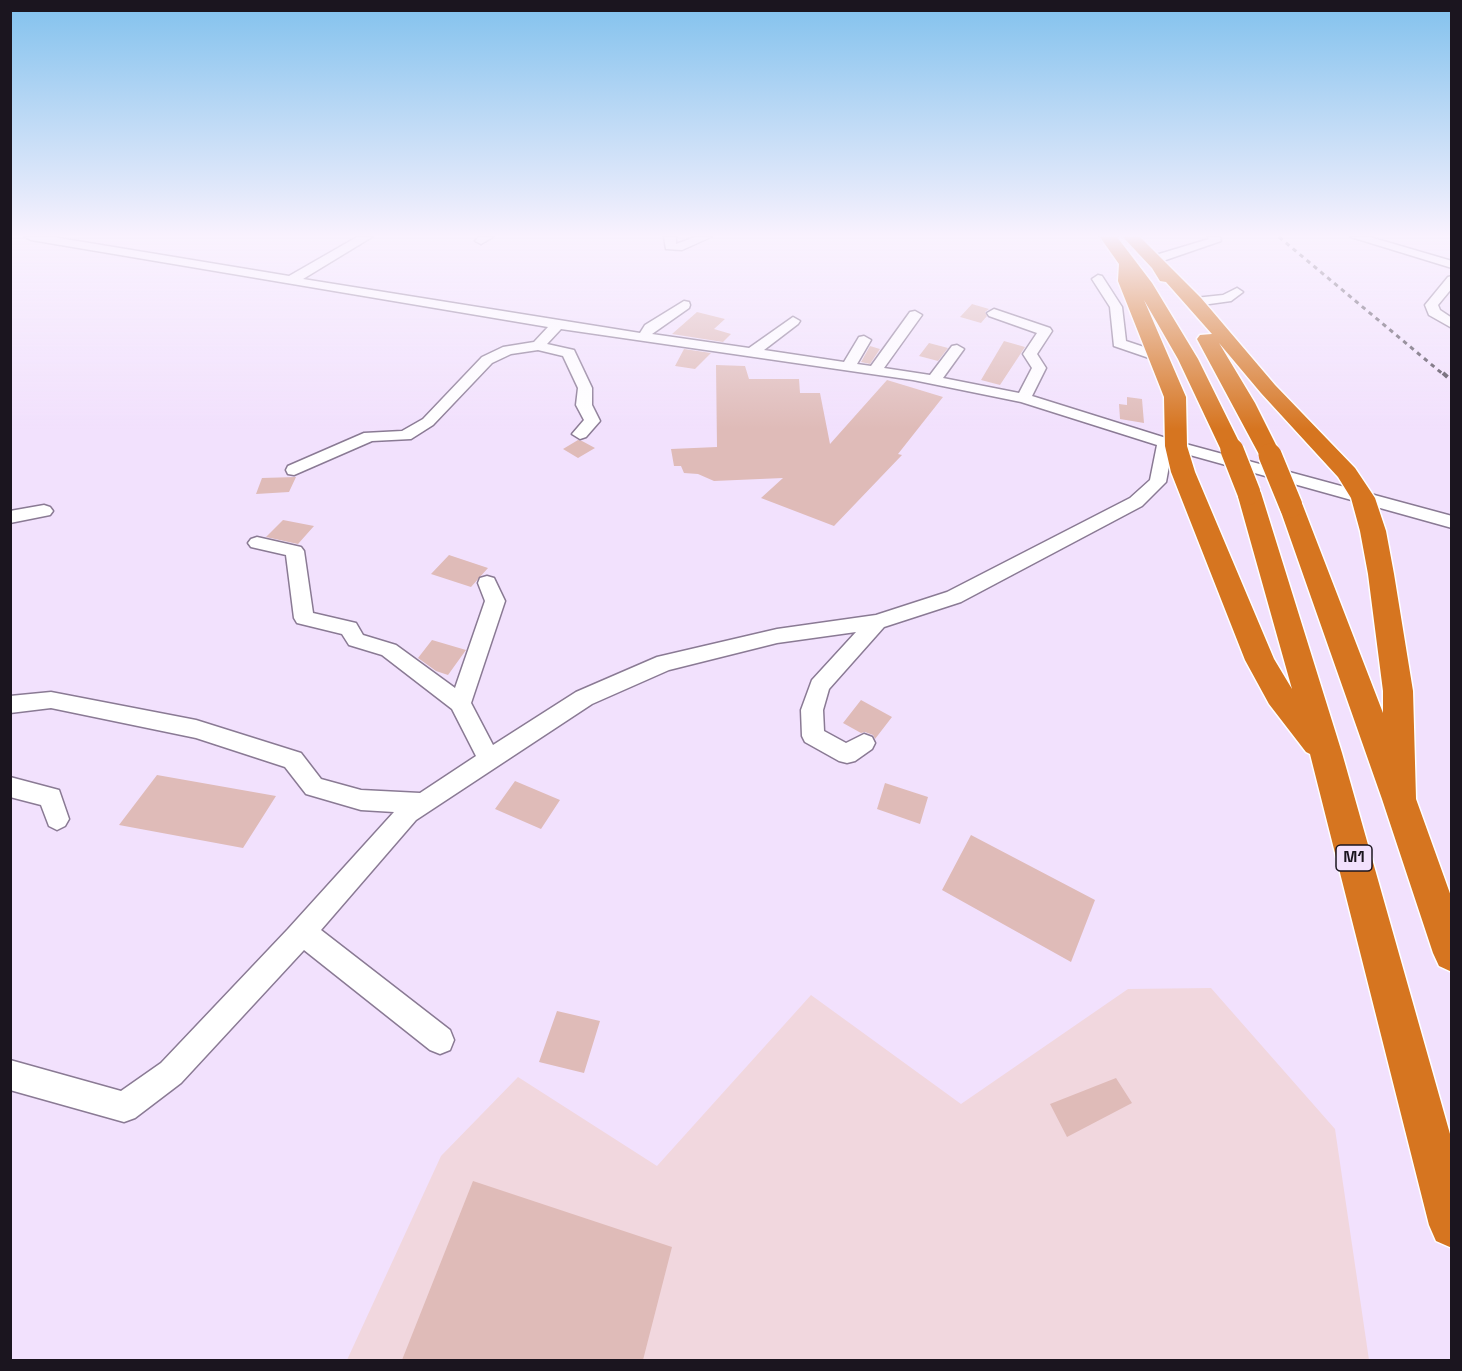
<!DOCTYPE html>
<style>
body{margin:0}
#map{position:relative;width:1462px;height:1371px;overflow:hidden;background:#f2e1fd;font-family:"Space Grotesk",sans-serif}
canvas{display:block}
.frame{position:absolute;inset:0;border:12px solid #1b151f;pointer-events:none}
</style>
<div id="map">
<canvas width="1462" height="1371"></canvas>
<div class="frame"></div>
</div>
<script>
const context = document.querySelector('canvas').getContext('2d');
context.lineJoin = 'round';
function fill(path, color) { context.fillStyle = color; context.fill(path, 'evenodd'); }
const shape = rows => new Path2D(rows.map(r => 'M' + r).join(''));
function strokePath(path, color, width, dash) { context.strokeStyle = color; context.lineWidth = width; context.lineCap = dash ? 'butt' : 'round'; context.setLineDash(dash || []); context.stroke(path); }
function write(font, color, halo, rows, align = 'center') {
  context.font = font + ' "Space Grotesk",sans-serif'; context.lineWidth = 5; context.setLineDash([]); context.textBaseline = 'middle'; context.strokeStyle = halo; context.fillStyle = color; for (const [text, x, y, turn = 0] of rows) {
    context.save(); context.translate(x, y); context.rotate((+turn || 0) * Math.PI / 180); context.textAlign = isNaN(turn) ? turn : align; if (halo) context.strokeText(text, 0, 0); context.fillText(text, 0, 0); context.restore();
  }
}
const industrial = shape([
 [1211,988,1335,1129,1369,1360,347,1360,441,1156,518,1077,657,1166,811,995,961,1104,1128,989]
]);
const building = shape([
 [972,304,989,309,985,312,987,316,981,323,960,317],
 [697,312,725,319,714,329,731,334,723,342,672,334],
 [1004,341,1025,347,1000,385,981,380],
 [929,343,948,348,938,361,919,356],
 [870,346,880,349,870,364,861,362],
 [684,349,711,353,695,369,675,366],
 [716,365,745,366,749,379,799,379,800,393,820,393,830,444,887,380,943,397,898,454,902,455,834,526,761,498,783,478,714,481,698,474,684,473,681,466,674,466,671,449,717,447],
 [1127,397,1142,399,1144,423,1120,419,1119,404,1127,405],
 [578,440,582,441,595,448,578,458,563,449],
 [296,477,289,492,256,494,262,478],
 [283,520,314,526,298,544,266,537],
 [449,555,488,568,471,587,431,574],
 [432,640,466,650,448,675,436,671,418,658],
 [861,700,892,717,875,739,873,735,865,732,861,733,843,723],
 [157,775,276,796,243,848,119,825],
 [515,781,560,800,541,829,495,809],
 [885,783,928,797,920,824,877,809],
 [971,835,1095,900,1071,962,942,890],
 [557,1011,600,1021,584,1073,539,1062],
 [1116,1078,1132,1103,1067,1137,1050,1104],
 [473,1181,672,1247,643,1360,402,1360]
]);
const minor = shape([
 [25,237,53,237,289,276,357,237,372,237,303,279,640,333,645,325,684,301,689,302,690,305,689,308,652,334,749,348,793,317,800,321,798,324,764,350,844,362,859,337,864,336,871,340,857,364,871,366,910,312,915,311,922,315,884,368,930,375,952,346,957,345,964,349,943,378,1019,393,1032,368,1023,354,1037,333,989,316,987,313,994,309,1050,328,1052,331,1037,354,1046,368,1032,396,1182,443,1452,516,1452,528,1172,450,1166,482,1142,506,961,602,884,627,829,689,823,710,824,731,846,743,864,734,872,737,875,743,872,749,855,761,847,763,839,761,805,742,802,736,801,710,812,680,856,632,777,643,669,670,592,704,416,820,321,930,450,1030,454,1040,450,1050,440,1054,430,1050,304,950,181,1083,135,1118,124,1122,10,1090,10,1060,121,1091,161,1063,288,929,394,812,361,810,306,794,285,767,196,738,51,708,10,713,10,696,51,692,196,720,301,753,321,779,361,790,420,793,476,756,452,709,382,655,349,645,342,634,297,623,294,618,286,555,251,547,248,543,251,539,257,537,301,547,304,551,313,613,356,623,363,635,396,645,455,688,485,601,478,583,480,578,487,576,494,578,505,601,471,703,493,745,576,692,657,657,777,629,876,615,947,592,1130,498,1150,480,1157,445,1021,402,913,380,561,329,547,344,574,350,592,388,592,405,600,421,586,437,580,439,572,434,584,420,576,405,578,388,563,356,538,350,511,354,492,363,433,425,411,439,372,441,294,475,288,474,286,470,288,466,364,433,402,431,423,419,482,357,503,347,534,342,548,327,31,240,25,237],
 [479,237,493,237,481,244,475,241,479,237],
 [664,237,676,237,676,244,695,237,711,237,682,250,666,249,664,237],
 [1208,237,1220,237,1221,241,1157,263,1153,264,1147,260,1149,257,1209,239,1208,237],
 [1351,237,1370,237,1452,261,1452,268,1351,237],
 [1098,275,1102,276,1122,307,1126,341,1162,353,1164,356,1162,359,1152,359,1114,346,1110,307,1092,279,1098,275],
 [1452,276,1452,288,1438,305,1440,310,1452,318,1452,328,1429,315,1425,305,1448,277,1452,276],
 [1237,288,1243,292,1231,301,1195,306,1189,302,1195,298,1223,295,1237,288],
 [44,505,50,507,53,511,50,515,10,523,10,511,44,505],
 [10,777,59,790,69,819,65,826,57,830,49,826,41,805,10,797,10,777]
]);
const highway = shape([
 [1100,237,1117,237,1152,283,1198,359,1243,450,1240,455,1232,457,1224,455,1221,450,1178,359,1144,300,1186,397,1187,446,1195,472,1274,659,1292,689,1237,493,1240,488,1249,485,1258,488,1261,493,1342,753,1452,1141,1452,1248,1436,1241,1429,1225,1310,754,1306,752,1269,704,1245,660,1171,472,1165,446,1164,397,1118,281,1119,264,1100,237],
 [1123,237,1140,237,1201,298,1275,385,1355,468,1375,498,1386,531,1394,574,1413,691,1416,799,1452,899,1452,972,1439,966,1433,953,1382,799,1279,506,1282,500,1291,498,1300,500,1303,506,1383,713,1383,691,1368,574,1360,531,1351,498,1338,477,1261,393,1219,343,1255,403,1281,455,1278,460,1270,462,1262,460,1197,339,1200,335,1212,334,1166,282,1160,281,1152,268,1123,237]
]);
const railFar1 = shape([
 [1279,237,1444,375]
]);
const rail = shape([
 [1443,373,1452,381]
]);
const highwayBridge = shape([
 [1232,450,1249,493],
 [1270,455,1291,506]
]);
const shields = [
 [1354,858,36]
];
const shieldNames = [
 ["M1",1354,858]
];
fill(industrial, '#f1d7de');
fill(building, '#dfbbb8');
strokePath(minor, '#8a7a94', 3);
strokePath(highway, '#fff', 3);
fill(minor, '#fff');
fill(highway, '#d67520');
strokePath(railFar1, '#4c4452', 3, [4.5, 4.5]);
strokePath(rail, '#4c4452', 4, [6, 6]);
strokePath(highwayBridge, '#fff', 26, []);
strokePath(highwayBridge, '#d67520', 23);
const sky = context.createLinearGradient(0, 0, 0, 429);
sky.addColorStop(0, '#81c1ed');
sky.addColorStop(0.55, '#f9f2fe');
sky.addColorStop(1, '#f9f2fe00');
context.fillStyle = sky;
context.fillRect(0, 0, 1462, 429);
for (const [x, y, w] of shields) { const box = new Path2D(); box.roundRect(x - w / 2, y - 13, w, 26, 4.5); context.fillStyle = '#f2e1fd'; context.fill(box); strokePath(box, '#1b151f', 1.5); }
write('bold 16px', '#1b151f', null, shieldNames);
</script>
